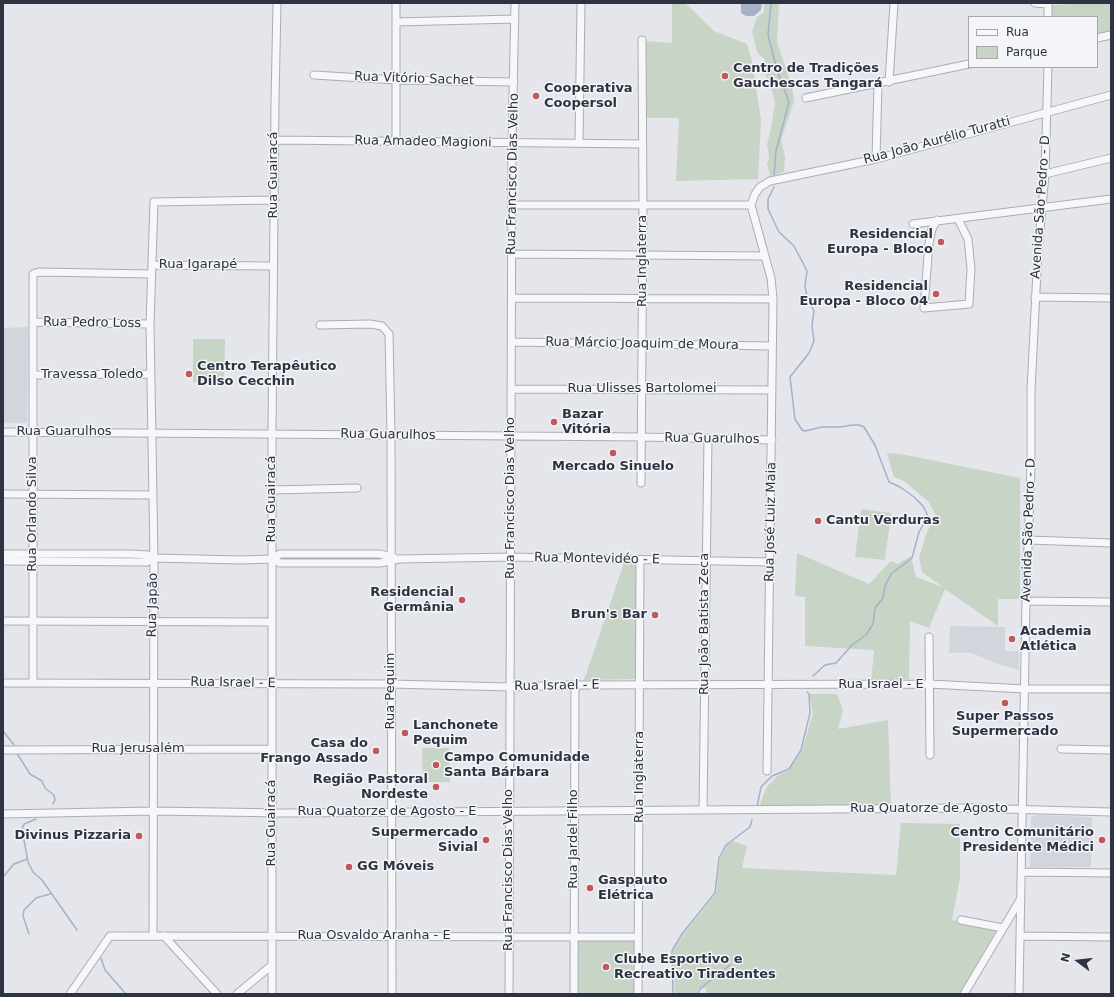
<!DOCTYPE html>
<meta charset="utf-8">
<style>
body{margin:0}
#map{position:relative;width:1114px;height:997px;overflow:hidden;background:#e4e6eb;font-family:"DejaVu Sans",sans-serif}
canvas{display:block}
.frame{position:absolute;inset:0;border:4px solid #2e3341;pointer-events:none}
.legend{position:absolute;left:968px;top:16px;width:130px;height:52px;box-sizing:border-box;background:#f4f5f8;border:1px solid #a5a7af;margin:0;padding:5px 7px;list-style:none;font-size:12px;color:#2e3341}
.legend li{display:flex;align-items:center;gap:8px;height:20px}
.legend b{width:20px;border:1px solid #a5a7af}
.north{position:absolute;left:1058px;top:941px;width:40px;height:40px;-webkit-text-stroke:3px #f4f5f8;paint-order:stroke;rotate:285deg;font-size:11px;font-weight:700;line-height:16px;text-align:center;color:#2e3341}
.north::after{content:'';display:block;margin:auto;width:14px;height:18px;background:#2e3341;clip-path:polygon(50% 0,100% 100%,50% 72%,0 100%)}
</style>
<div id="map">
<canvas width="1114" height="997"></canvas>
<div class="frame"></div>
<ul class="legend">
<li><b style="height:5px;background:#f7f7f9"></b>Rua</li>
<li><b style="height:11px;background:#c8d4c6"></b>Parque</li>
</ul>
<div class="north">N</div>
</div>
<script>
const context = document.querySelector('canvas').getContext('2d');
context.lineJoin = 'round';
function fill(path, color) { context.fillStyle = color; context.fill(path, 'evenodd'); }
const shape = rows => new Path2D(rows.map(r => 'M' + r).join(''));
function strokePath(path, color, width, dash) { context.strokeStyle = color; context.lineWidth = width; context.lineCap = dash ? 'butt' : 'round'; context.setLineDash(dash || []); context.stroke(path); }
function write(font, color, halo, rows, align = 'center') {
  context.font = font + ' "DejaVu Sans",sans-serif'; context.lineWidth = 3; context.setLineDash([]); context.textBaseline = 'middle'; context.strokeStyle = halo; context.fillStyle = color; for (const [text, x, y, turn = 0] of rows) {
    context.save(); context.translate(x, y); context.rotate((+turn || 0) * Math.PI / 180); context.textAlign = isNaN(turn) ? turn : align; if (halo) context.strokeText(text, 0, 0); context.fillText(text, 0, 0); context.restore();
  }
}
const built = shape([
 [28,327,27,423,3,423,3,328],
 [950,626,1005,627,1005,651,1019,651,1019,670,995,663,972,653,949,653],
 [1035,815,1092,817,1091,867,1030,867,1031,818]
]);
const green = shape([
 [672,3,685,3,714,31,747,44,752,61,761,120,758,179,676,181,679,118,646,118,645,41,672,43],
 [764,3,779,3,777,42,792,87,794,101,781,140,785,157,784,172,770,176,767,164,769,157,767,144,771,129,775,103,771,86,763,70,765,59,758,54,752,32,757,17,764,12],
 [1092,3,1111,3,1111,31,1097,34,1097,17,1052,17,1052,5],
 [193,339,225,339,224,382,193,382],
 [887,453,906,455,1020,478,1020,599,998,599,998,626,945,589,929,628,910,621,909,679,871,682,874,650,805,646,805,597,795,596,797,553,869,584,891,561,898,564,911,556,916,577,943,587,922,572,919,558,926,534,936,516,929,502,904,481,894,477],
 [861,509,891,513,885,560,855,557],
 [624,563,637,564,636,679,584,680],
 [809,694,837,694,843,710,838,729,888,720,891,807,759,807,766,788,777,776,788,771,802,751,813,713],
 [422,748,449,748,450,782,423,782],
 [901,823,960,824,960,878,952,920,997,929,960,994,706,994,706,988,698,989,696,994,675,994,673,952,683,935,716,894,720,858,727,845,733,841,747,846,742,868,896,875],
 [576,939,636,939,635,994,576,994]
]);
const water = shape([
 [741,3,762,3,761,10,754,16,746,16,741,13]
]);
const stream = shape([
 [771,3,768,35,777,70,789,102,776,151,774,176],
 [774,187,768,199,768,209,779,232,794,246,804,265,807,271,805,286,807,297,814,311,812,325,814,341,809,353,790,377,795,419,802,430,805,431,822,427,840,427,853,425,859,425,864,427,875,445,889,482,900,487,914,497,923,506,928,516,919,532,912,558,891,574,885,586,883,598,875,608,873,624,866,635,852,645,836,663,825,665,813,676],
 [3,731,14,745],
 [16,752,30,774,42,781,45,788,54,795,55,800,53,804],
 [757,807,761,787,772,776,789,769,801,750,810,713,809,694,807,692],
 [36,819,24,824,22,829,28,862,33,872,42,880,77,930],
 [3,877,14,864,27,859],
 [29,934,23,916,24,910,36,898,50,894],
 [101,958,105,970,126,994],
 [673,994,672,951,682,934,715,893,719,858,726,845,750,827,752,820],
 [697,994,701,988,730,965]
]);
const minor = shape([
 [1035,3,1048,4],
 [1048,3,1048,17],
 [396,22,515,19],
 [1097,38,1111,35],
 [314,75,396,80,514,82],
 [889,82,894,3],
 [806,98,969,64],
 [275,140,642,144],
 [396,141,396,3],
 [579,143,581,3],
 [876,159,878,85],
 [1045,174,1111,158],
 [512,205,751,205],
 [937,220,932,229,929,243,924,308,969,304,971,269,968,239,958,219],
 [913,224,1111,199],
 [512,254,764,256],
 [152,265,273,266],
 [1035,297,1111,298],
 [512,298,773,299],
 [33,322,150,324],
 [320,325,370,324,382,326,389,334,391,434,392,994],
 [512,342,772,346],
 [33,375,150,374],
 [511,389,772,390],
 [3,432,643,437,772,440],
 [641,483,643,206,642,40],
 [272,490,357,488],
 [3,494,152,495],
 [1029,540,1111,543],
 [3,554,131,554,148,555,154,558,241,560,272,559,280,563,380,563,399,559,510,557,771,562],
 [272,559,280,554,380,554,395,558],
 [3,561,147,562,154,558],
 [1026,601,1111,602],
 [3,621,272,622],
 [929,637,930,755],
 [3,683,391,684,510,687,575,685,929,684,1025,689,1111,689],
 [33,683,33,274,39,272,150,274],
 [1061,749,1111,750],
 [3,750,272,749],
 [767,771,773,299,771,278,751,205,755,194,760,187,770,181,876,159,1111,95],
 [703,810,708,438],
 [3,814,153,811,286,813,971,808,1111,812],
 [1022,872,1111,873],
 [961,920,1003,928],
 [153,936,154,559,150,324,154,202,275,200],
 [164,936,217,994],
 [1020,936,1111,937],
 [70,994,110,936,638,937],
 [237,994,272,965],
 [272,994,272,433,275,102,277,3],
 [509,994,512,143,515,3],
 [574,994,575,685],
 [638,994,640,560],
 [964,994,1020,900],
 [1019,994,1026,601,1031,466,1031,390,1038,251,1045,174,1048,67]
]);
const markers = [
 [725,76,4,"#c1585d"],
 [536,96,4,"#c1585d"],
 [941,242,4,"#c1585d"],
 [936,294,4,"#c1585d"],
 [189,374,4,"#c1585d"],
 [554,422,4,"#c1585d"],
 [613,453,4,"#c1585d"],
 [818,521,4,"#c1585d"],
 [462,600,4,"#c1585d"],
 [655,615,4,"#c1585d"],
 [1012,639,4,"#c1585d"],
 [1005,703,4,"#c1585d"],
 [405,733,4,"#c1585d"],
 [376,751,4,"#c1585d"],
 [436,765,4,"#c1585d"],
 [436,787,4,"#c1585d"],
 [139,836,4,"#c1585d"],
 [486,840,4,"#c1585d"],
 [1102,840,4,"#c1585d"],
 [349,867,4,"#c1585d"],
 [590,888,4,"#c1585d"],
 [606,967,4,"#c1585d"]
];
const poiNames = [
 ["Centro de Tradições",733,69],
 ["Gauchescas Tangará",733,84],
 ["Cooperativa",544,89],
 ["Coopersol",544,104],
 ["Residencial",933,235,"right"],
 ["Europa - Bloco",933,250,"right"],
 ["Residencial",928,287,"right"],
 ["Europa - Bloco 04",928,302,"right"],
 ["Centro Terapêutico",197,367],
 ["Dilso Cecchin",197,382],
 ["Bazar",562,415],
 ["Vitória",562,430],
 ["Mercado Sinuelo",613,467,"center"],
 ["Cantu Verduras",826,521],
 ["Residencial",454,593,"right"],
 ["Germânia",454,608,"right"],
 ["Brun's Bar",647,615,"right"],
 ["Academia",1020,632],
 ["Atlética",1020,647],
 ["Super Passos",1005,717,"center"],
 ["Supermercado",1005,732,"center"],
 ["Lanchonete",413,726],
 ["Pequim",413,741],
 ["Casa do",368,744,"right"],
 ["Frango Assado",368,759,"right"],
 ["Campo Comunidade",444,758],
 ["Santa Bárbara",444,773],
 ["Região Pastoral",428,780,"right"],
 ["Nordeste",428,795,"right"],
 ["Supermercado",478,833,"right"],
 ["Sivial",478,848,"right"],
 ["Centro Comunitário",1094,833,"right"],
 ["Presidente Médici",1094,848,"right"],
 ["Divinus Pizzaria",131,836,"right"],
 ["GG Móveis",357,867],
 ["Gaspauto",598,881],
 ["Elétrica",598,896],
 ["Clube Esportivo e",614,960],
 ["Recreativo Tiradentes",614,975]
];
const streetNames = [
 ["Rua Vitório Sachet",414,79,2],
 ["Rua João Aurélio Turatti",937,141,-15],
 ["Rua Amadeo Magioni",423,142,1],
 ["Rua Francisco Dias Velho",513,174,-89],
 ["Rua Guairacá",274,175,-90],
 ["Avenida São Pedro - D",1041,207,-86],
 ["Rua Inglaterra",643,261,-90],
 ["Rua Igarapé",198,265],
 ["Rua Pedro Loss",92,323,1],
 ["Rua Márcio Joaquim de Moura",642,344,1],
 ["Travessa Toledo",92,375],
 ["Rua Ulisses Bartolomei",642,389],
 ["Rua Guarulhos",64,432],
 ["Rua Guarulhos",388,435,1],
 ["Rua Guarulhos",712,439,1],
 ["Rua Francisco Dias Velho",511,498,-90],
 ["Rua Guairacá",272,499,-90],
 ["Rua Orlando Silva",33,514,-90],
 ["Rua José Luiz Maia",771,522,-89],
 ["Avenida São Pedro - D",1029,530,-88],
 ["Rua Montevidéo - E",597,559,1],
 ["Rua Japão",153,605,-89],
 ["Rua João Batista Zeca",705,624,-90],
 ["Rua Israel - E",233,683,1],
 ["Rua Israel - E",881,685],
 ["Rua Israel - E",557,686,-1],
 ["Rua Pequim",391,691,-90],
 ["Rua Jerusalém",138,749],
 ["Rua Inglaterra",640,777,-90],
 ["Rua Quatorze de Agosto",929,809],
 ["Rua Quatorze de Agosto - E",387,812],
 ["Rua Guairacá",272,823,-90],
 ["Rua Jardel Filho",574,839,-90],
 ["Rua Francisco Dias Velho",509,870,-90],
 ["Rua Osvaldo Aranha - E",374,936]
];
fill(built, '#d3d5dc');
fill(green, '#c8d4c6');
fill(water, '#a4b1c6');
strokePath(stream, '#a4b1c6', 1.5);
strokePath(minor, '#aaadb5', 9);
strokePath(minor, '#f7f7f9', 7);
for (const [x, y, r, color] of markers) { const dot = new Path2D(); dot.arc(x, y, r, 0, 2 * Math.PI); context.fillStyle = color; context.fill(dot); strokePath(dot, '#f4f5f8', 1.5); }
write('bold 13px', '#2e3341', '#f4f5f8', poiNames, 'left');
write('13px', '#2e3341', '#f4f5f8', streetNames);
</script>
